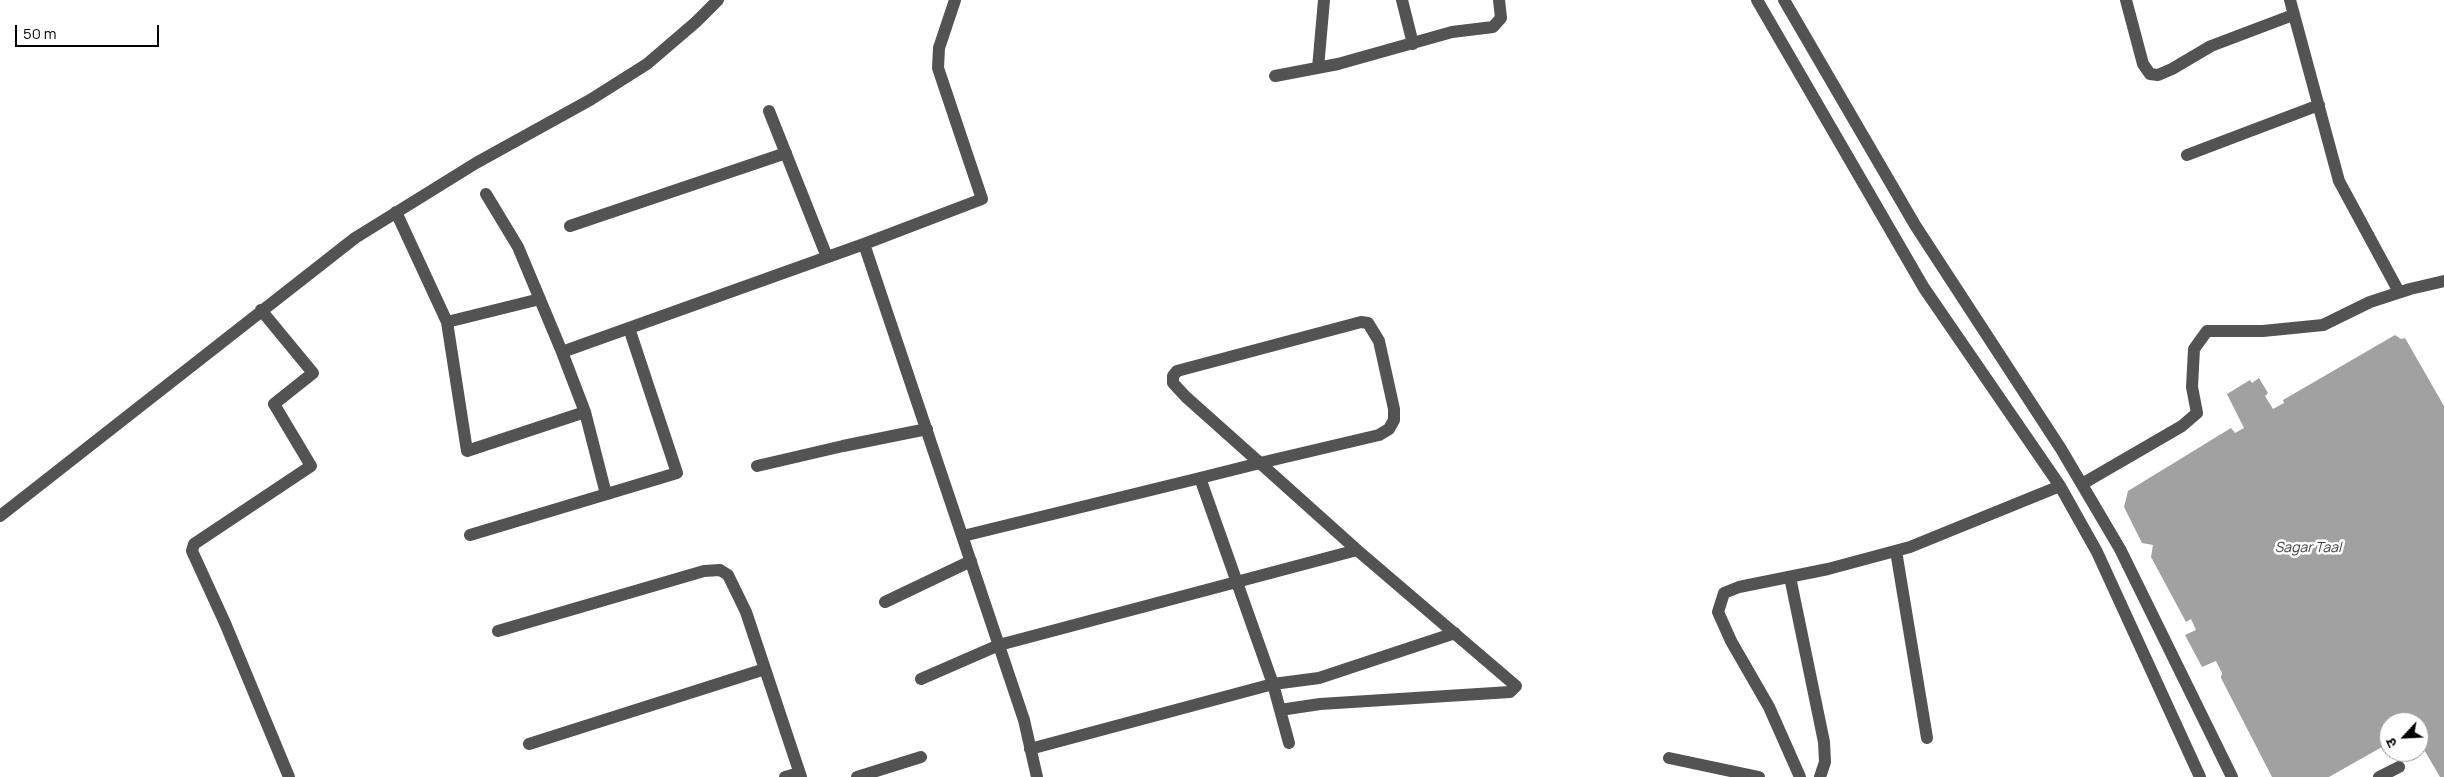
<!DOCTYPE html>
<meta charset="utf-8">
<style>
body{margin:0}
#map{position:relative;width:2444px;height:777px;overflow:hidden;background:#fff;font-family:Manrope,"Noto Sans Devanagari",sans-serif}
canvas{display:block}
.north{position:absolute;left:2379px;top:712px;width:50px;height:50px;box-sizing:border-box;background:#fff;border:1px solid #999;border-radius:50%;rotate:245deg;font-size:14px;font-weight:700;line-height:20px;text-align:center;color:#000}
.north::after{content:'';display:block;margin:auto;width:18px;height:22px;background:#000;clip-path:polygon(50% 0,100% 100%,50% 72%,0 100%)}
.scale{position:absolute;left:15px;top:25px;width:144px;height:22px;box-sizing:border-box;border:2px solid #000;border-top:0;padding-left:6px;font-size:15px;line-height:18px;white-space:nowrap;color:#000;-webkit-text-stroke:4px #fff;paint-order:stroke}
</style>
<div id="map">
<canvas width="2444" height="777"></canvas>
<div class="north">उ</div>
<div class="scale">50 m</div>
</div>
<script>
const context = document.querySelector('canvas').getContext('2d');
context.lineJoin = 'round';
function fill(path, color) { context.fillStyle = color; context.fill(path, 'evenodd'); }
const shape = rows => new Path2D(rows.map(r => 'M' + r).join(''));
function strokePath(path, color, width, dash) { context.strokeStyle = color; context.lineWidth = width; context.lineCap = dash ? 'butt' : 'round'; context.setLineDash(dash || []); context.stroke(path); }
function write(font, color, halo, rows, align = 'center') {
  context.font = font + ' Manrope,sans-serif'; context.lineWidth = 5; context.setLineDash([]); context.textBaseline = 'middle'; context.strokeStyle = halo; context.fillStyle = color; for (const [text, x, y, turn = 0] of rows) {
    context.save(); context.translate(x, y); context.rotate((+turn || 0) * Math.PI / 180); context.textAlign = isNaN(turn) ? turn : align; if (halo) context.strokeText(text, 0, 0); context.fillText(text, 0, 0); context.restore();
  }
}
const water = shape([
 [2395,335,2401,339,2405,338,2444,406,2444,777,2440,777,2419,741,2419,722,2389,722,2389,743,2329,777,2272,777,2221,678,2222,673,2216,661,2202,667,2185,635,2196,630,2191,619,2186,622,2151,557,2153,545,2142,543,2124,507,2128,491,2231,428,2235,433,2244,428,2227,394,2250,380,2252,383,2259,378,2268,393,2265,396,2273,409,2284,403,2283,400]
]);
const minor = shape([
 [1402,0,1413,44],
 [1757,0,1924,288,2060,486,2097,552,2200,777],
 [1784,0,1915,225,2061,449,2120,549,2232,777],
 [2126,0,2143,64,2150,74,2158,75,2172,69,2211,46,2293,15],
 [2290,0,2339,181,2399,292],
 [1318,68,1324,0],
 [1275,76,1338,64,1452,32,1493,27,1501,18,1499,0],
 [769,111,827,257],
 [2187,155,2319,105],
 [486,194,518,247,562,352,585,412,606,494],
 [396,212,447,322,540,299],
 [570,226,786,153],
 [864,244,1024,720,1037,777],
 [261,310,313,373,274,404,311,466,194,544,192,551,225,623,289,777],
 [447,322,467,451,585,412],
 [1361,322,1368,323,1379,341,1394,409,1394,420,1389,429,1379,435,1260,463,1186,397,1173,383,1173,376,1177,371,1361,322],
 [562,352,864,244,982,199,938,68,939,48,955,0],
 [757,466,843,446,927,429],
 [1200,478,1260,463,1357,550],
 [2082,484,2182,426,2197,413,2192,387,2194,349,2207,331,2263,331,2323,325,2370,302,2410,289,2444,281],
 [0,516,355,238,476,163,590,100,647,64,696,22,718,0],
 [470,535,677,473,629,328],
 [963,536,1200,478,1273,684,1030,749],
 [1896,551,1927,738],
 [1790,577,1824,742,1825,762,1820,777],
 [885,602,971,561],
 [498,631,704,571,720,570,728,575,746,612,801,777],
 [921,679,999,645,1357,550,1516,686,1510,692,1320,704,1280,710],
 [1289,743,1273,684,1319,678,1455,633],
 [529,744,765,669],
 [1669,758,1759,777],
 [785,777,799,773],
 [857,777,921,757],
 [1800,777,1769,707,1731,641,1718,612,1724,593,1739,587,1828,569,1910,547,2060,486],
 [2379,777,2399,767]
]);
const waterNames = [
 ["Sagar Taal",2308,548]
];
fill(water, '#a1a1a1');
strokePath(minor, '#535353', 12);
write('italic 14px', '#424242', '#fff', waterNames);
</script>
